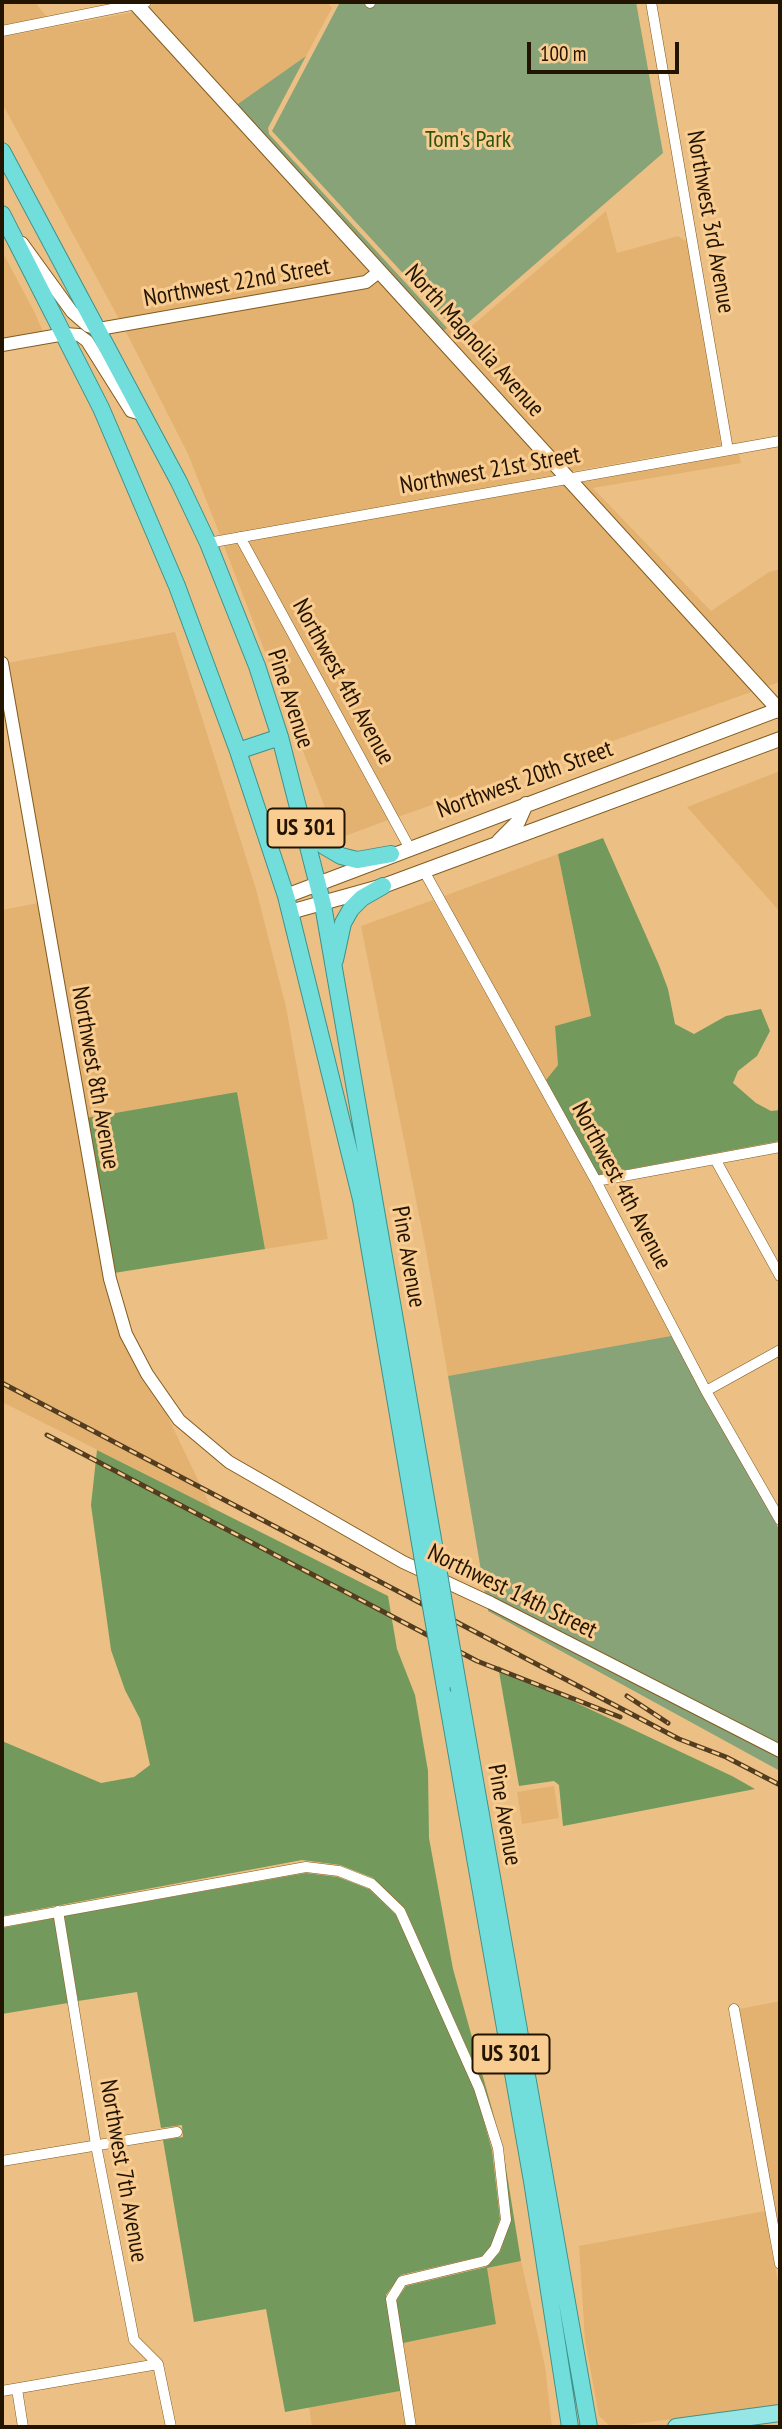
<!DOCTYPE html>
<style>
body{margin:0}
#map{position:relative;width:782px;height:2429px;overflow:hidden;background:#ecc084;font-family:"PT Sans Narrow",sans-serif}
canvas{display:block}
.frame{position:absolute;inset:0;border:4px solid #231400;pointer-events:none}
.scale{position:absolute;left:527px;top:42px;width:152px;height:32px;box-sizing:border-box;border:4px solid #231400;border-top:0;padding-left:9px;font-size:21px;line-height:24px;white-space:nowrap;color:#231400;-webkit-text-stroke:5px #f9cd91;paint-order:stroke}
</style>
<div id="map">
<canvas width="782" height="2429"></canvas>
<div class="frame"></div>
<div class="scale">100 m</div>
</div>
<script>
const context = document.querySelector('canvas').getContext('2d');
context.lineJoin = 'round';
function fill(path, color) { context.fillStyle = color; context.fill(path, 'evenodd'); }
const shape = rows => new Path2D(rows.map(r => 'M' + r).join(''));
function strokePath(path, color, width, dash) { context.strokeStyle = color; context.lineWidth = width; context.lineCap = dash ? 'butt' : 'round'; context.setLineDash(dash || []); context.stroke(path); }
function write(font, color, halo, rows, align = 'center') {
  context.font = font + ' "PT Sans Narrow",sans-serif'; context.lineWidth = 6; context.setLineDash([]); context.textBaseline = 'middle'; context.strokeStyle = halo; context.fillStyle = color; for (const [text, x, y, turn = 0] of rows) {
    context.save(); context.translate(x, y); context.rotate((+turn || 0) * Math.PI / 180); context.textAlign = isNaN(turn) ? turn : align; if (halo) context.strokeText(text, 0, 0); context.fillText(text, 0, 0); context.restore();
  }
}
const built = shape([
 [2,2,35,2,47,17,2,25],
 [157,2,327,2,332,8,306,56,235,106,147,8],
 [134,12,371,270,364,276,119,319,2,103,2,37],
 [606,211,617,253,678,236,687,242,721,445,569,472,442,332,447,328,454,335,460,336],
 [2,251,36,315,43,332,2,339],
 [379,279,556,475,220,535,188,454,125,330],
 [739,454,741,463,593,488,711,611,769,572,780,569,780,682,765,687,578,483],
 [565,485,754,691,398,817,248,541],
 [238,543,388,820,337,839,224,546],
 [175,632,256,889,286,1007,328,1239,265,1249,237,1092,86,1118,7,663],
 [780,771,780,912,687,807],
 [558,854,591,1016,555,1026,558,1065,546,1080,444,896],
 [433,900,591,1183,671,1336,448,1376,425,1245,361,926],
 [38,903,110,1305,121,1337,165,1411,211,1507,2,1402,2,910],
 [554,1786,559,1818,522,1824,517,1792],
 [780,2001,780,2235,739,2009],
 [765,2211,780,2293,780,2405,611,2427,599,2416,585,2340,579,2246],
 [521,2261,545,2366,552,2427,416,2427,403,2343,496,2324,486,2268],
 [400,2391,406,2427,312,2427,309,2407]
]);
const green = shape([
 [340,2,636,2,663,153,457,332,272,131],
 [306,56,268,128,269,134,447,328,442,332,235,106],
 [671,1336,780,1531,780,1745,485,1594,448,1376],
 [488,1607,780,1757,780,1771,488,1611]
]);
const forest = shape([
 [603,838,659,965,668,989,675,1024,694,1034,726,1016,761,1009,770,1031,757,1056,738,1071,733,1083,756,1103,771,1111,780,1110,780,1141,598,1175,546,1080,558,1065,555,1026,591,1016,558,854],
 [237,1092,265,1249,114,1273,86,1118],
 [97,1450,388,1596,397,1649,415,1695,428,1771,429,1838,453,1969,497,2127,484,2086,405,1909,373,1878,340,1865,302,1860,2,1916,2,1741,101,1783,134,1777,150,1765,140,1719,125,1690,111,1650,91,1505],
 [498,1666,732,1776,755,1789,563,1826,559,1785,554,1781,519,1786],
 [306,1873,338,1877,369,1889,396,1915,475,2090,492,2150,500,2219,491,2246,483,2256,401,2275,386,2295,400,2391,285,2412,266,2309,194,2322,163,2140,183,2137,182,2125,161,2128,137,1992,78,2001,64,1916],
 [54,1918,68,2003,2,2014,2,1928],
 [503,2150,521,2261,487,2268,496,2324,403,2343,396,2301,406,2286,486,2267,500,2252,511,2220]
]);
const minor = shape([
 [370,2,370,3],
 [651,2,728,450],
 [2,31,146,2],
 [240,537,409,847],
 [208,543,780,441],
 [424,871,596,1181,706,1391,780,1520],
 [715,1159,780,1276],
 [596,1181,780,1147],
 [706,1391,780,1350],
 [58,1911,96,2145,134,2340,158,2364,171,2427],
 [2,1922,306,1867,339,1871,372,1884,400,1911,479,2088,498,2148,506,2220,495,2249,485,2261,402,2281,391,2299,411,2427],
 [734,2009,780,2264],
 [2,2161,177,2132],
 [17,2389,23,2427],
 [2,2391,158,2364]
]);
const tertiary = shape([
 [22,243,72,312,88,326,99,329,366,282,380,271],
 [2,345,65,334,79,335,87,341,131,411,145,415],
 [2,663,110,1279,126,1334,147,1374,179,1420,229,1462,403,1562,491,1603,780,1751]
]);
const secondary = shape([
 [134,2,780,711],
 [499,841,518,822,526,804],
 [286,896,780,709],
 [290,912,383,886,780,739]
]);
const primary = shape([
 [676,2427,780,2413]
]);
const trunk = shape([
 [2,151,179,482,208,543,257,666,280,737,323,905,437,1562],
 [2,214,101,408,177,586,238,751,286,896,361,1199,422,1555],
 [238,751,280,737],
 [306,828,324,846,341,856,357,860,391,854],
 [335,960,343,923,351,909,362,898,383,886],
 [444,1682,532,2181,570,2427],
 [459,1690,589,2427]
]);
const rail = shape([
 [2,1383,679,1739,726,1757,780,1785],
 [47,1435,477,1661,620,1717],
 [627,1696,668,1723]
]);
const trunkBridge = shape([
 [422,1555,444,1682],
 [437,1562,459,1690]
]);
const shields = [
 [306,828,77],
 [511,2054,77]
];
const shieldNames = [
 ["US 301",306,828],
 ["US 301",511,2054]
];
const parkNames = [
 ["Tom's Park",468,140]
];
const streetNames = [
 ["Northwest 3rd Avenue",710,222,80],
 ["Northwest 22nd Street",237,283,-10],
 ["North Magnolia Avenue",474,341,48],
 ["Northwest 21st Street",490,471,-10],
 ["Northwest 4th Avenue",343,682,61],
 ["Pine Avenue",290,699,72],
 ["Northwest 20th Street",525,780,-20],
 ["Northwest 8th Avenue",95,1078,80],
 ["Northwest 4th Avenue",621,1186,62],
 ["Pine Avenue",408,1257,80],
 ["Northwest 14th Street",512,1592,26],
 ["Pine Avenue",504,1815,80],
 ["Northwest 7th Avenue",123,2171,80]
];
fill(built, '#e3b270');
fill(green, '#87a377');
fill(forest, '#739a5c');
strokePath(minor, '#835b1e', 11);
strokePath(tertiary, '#835b1e', 14);
strokePath(secondary, '#835b1e', 16);
strokePath(primary, '#3f9189', 18);
strokePath(trunk, '#3f9189', 18);
strokePath(minor, '#fff', 10);
strokePath(tertiary, '#fff', 12);
strokePath(secondary, '#fff', 14);
strokePath(primary, '#95e6e5', 16);
strokePath(trunk, '#72dedc', 16);
strokePath(rail, '#533d20', 5);
strokePath(rail, '#f9cd91', 2.5, [8]);
strokePath(trunkBridge, '#3f9189', 18, []);
strokePath(trunkBridge, '#72dedc', 16);
for (const [x, y, w] of shields) { const box = new Path2D(); box.roundRect(x - w / 2, y - 19.5, w, 39, 5); context.fillStyle = '#f9cd91'; context.fill(box); strokePath(box, '#231400', 2); }
write('bold 23px', '#231400', null, shieldNames);
write('24px', '#2e5310', '#f9cd91', parkNames);
write('24px', '#231400', '#f9cd91', streetNames);
</script>
